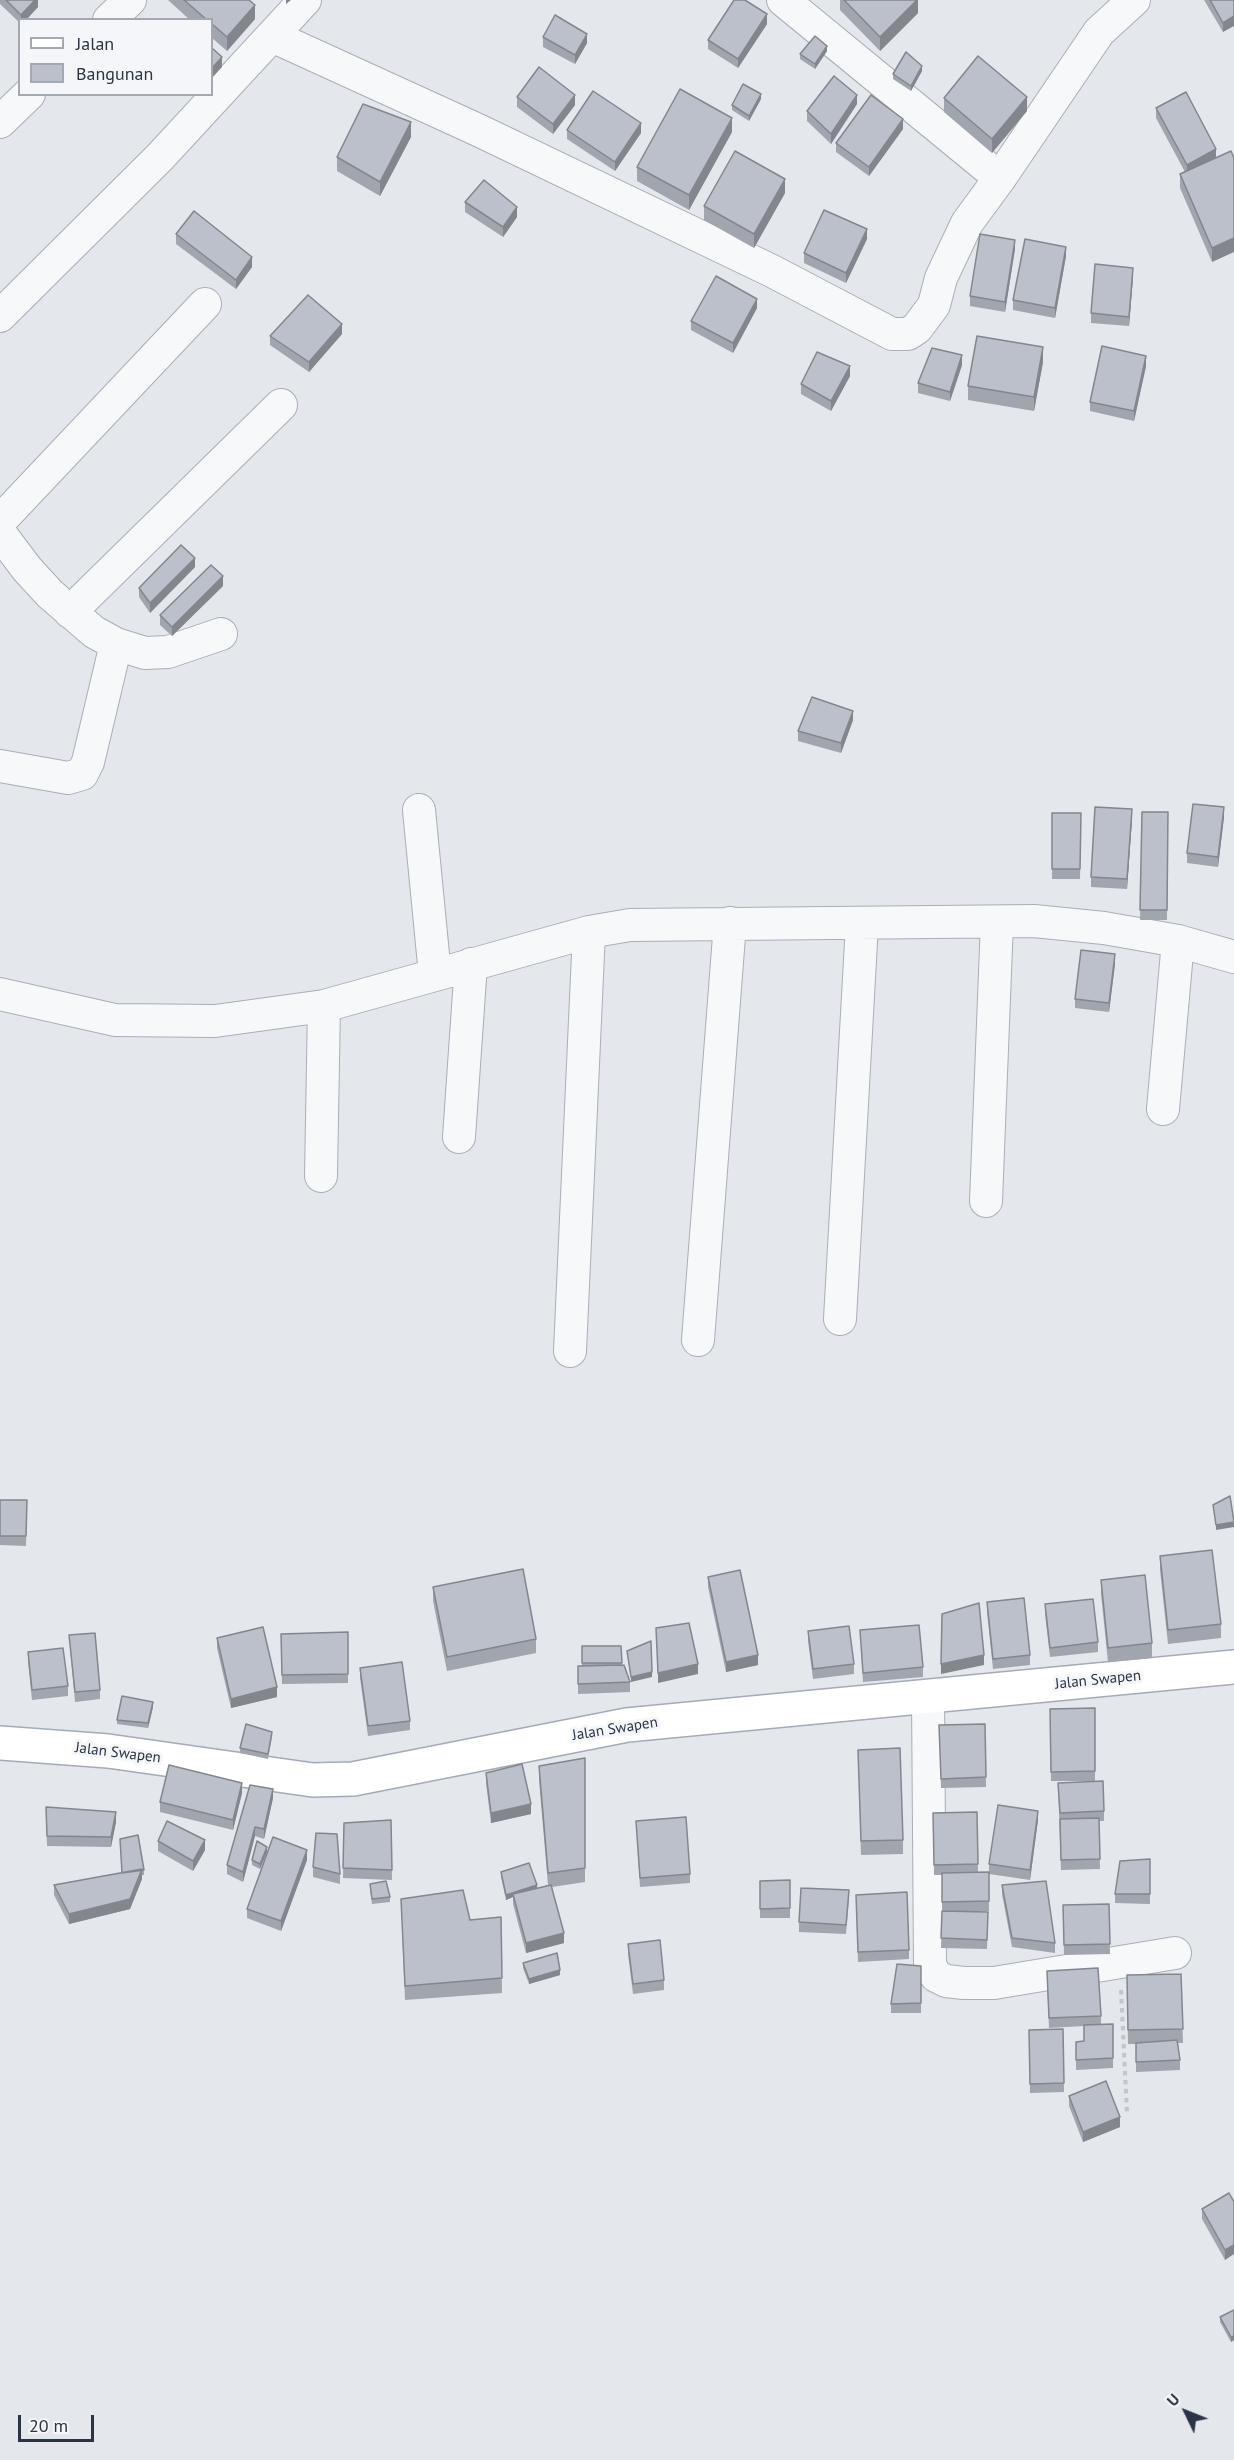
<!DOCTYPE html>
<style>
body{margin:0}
#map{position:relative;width:1234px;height:2460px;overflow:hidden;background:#e4e7ec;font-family:"PT Sans",sans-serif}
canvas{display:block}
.legend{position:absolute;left:18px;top:18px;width:195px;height:78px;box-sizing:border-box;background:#f4f6f9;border:2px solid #a4a8b1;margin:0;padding:8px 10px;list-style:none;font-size:18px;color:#2b3445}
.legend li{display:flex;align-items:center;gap:12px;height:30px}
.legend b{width:30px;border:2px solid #a4a8b1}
.north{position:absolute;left:1156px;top:2382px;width:60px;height:60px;-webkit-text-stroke:4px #f4f6f9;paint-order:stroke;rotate:313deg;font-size:16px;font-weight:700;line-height:24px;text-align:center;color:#2b3445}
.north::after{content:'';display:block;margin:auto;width:21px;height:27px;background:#2b3445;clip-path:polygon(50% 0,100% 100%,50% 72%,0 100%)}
.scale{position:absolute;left:18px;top:2415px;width:76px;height:27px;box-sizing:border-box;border:3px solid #2b3445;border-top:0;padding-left:8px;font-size:18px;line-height:21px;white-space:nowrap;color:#2b3445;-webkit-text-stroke:4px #f4f6f9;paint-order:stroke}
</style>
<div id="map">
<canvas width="1234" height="2460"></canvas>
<ul class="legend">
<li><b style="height:8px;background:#fff"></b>Jalan</li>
<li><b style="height:16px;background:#bbc0ca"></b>Bangunan</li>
</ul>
<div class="north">U</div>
<div class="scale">20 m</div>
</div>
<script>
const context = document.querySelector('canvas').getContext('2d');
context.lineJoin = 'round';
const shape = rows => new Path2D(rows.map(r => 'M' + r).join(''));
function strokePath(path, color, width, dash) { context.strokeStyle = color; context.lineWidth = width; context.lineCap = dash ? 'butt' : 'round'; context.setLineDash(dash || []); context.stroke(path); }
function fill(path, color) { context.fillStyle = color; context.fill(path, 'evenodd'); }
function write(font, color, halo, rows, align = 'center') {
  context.font = font + ' "PT Sans",sans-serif'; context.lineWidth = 6; context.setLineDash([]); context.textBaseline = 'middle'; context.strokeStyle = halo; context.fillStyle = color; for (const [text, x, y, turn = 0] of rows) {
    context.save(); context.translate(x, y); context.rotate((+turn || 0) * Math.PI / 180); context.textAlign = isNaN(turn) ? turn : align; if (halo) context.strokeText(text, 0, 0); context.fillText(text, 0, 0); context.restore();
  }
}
const path = shape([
 [1121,1990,1127,2113]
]);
const minor = shape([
 [783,0,1000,178],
 [109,20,130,0],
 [272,36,478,130,772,271,892,334,908,334,917,328,934,305,941,278,967,223,1000,178,1099,32,1134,0],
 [0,122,29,94],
 [0,316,160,157,305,0],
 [0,521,205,304],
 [0,533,27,569,50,594,94,632,116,644,145,653,168,652,221,634],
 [70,612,281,405],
 [0,766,68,778,82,774,88,762,116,644],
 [419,810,435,975],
 [0,994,115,1020,215,1021,324,1006,589,932,630,925,1034,921,1104,928,1178,941,1234,957],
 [1163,1109,1178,941],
 [459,1137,471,964],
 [321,1176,324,1006],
 [986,1201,997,922],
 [840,1319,862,924],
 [698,1340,730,923],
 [570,1351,589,932],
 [928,1697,930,1965,936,1976,946,1981,964,1983,994,1983,1175,1953]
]);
const major = shape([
 [0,1743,108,1751,313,1780,353,1779,627,1725,1234,1667]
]);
const wall = shape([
 [0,0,38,0,38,7,26,20,20,20,20,23,0,4],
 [168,0,249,0,255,19,227,51,212,38,212,20,190,20],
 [840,0,918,0,918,13,880,51,840,10],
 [1204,0,1234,0,1223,32],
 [767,24,738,68,708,49,708,40],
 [543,37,587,43,575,64,543,47],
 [827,51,815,69,800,59,800,54],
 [922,71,911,91,893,79,893,74],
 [517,97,575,105,553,134,517,107],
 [944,98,1027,111,992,153,944,112],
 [761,99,749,121,732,110,732,105],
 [857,104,831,144,807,121,807,111],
 [1156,108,1216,149,1212,262,1180,188,1180,174,1185,172,1156,118],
 [903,129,869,176,836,152,836,143],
 [567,130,641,133,615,171,567,139],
 [732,132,689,210,637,181,637,167],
 [411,137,380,196,337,171,337,157],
 [785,193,754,248,704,220,704,206],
 [465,202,517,217,503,237,465,212],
 [176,234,252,267,236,289,176,244],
 [867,239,846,283,804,263,804,253],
 [1015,249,1005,312,970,306,970,296],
 [1066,256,1055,318,1013,310,1013,300],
 [1133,277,1129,326,1091,323,1091,313],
 [757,308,733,353,691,330,691,321],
 [342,334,309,372,270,345,270,336],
 [1043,362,1034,411,968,400,968,386],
 [962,365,950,401,918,393,918,383],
 [1146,366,1134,421,1090,411,1090,402],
 [850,376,831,411,801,394,801,384],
 [195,567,150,613,139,597,139,588],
 [223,586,172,636,160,625,160,615],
 [853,720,841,753,798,741,798,731],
 [1142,812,1168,812,1167,920,1140,920],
 [1052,813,1081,813,1080,879,1052,879],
 [1224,817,1218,867,1187,863,1187,853],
 [1132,819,1127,889,1091,887,1091,877],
 [1115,964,1109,1012,1075,1008,1075,999],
 [0,1500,27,1500,26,1546,0,1545],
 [1160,1556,1221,1624,1221,1638,1168,1644,1160,1570],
 [708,1577,758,1665,726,1672,708,1587],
 [1101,1580,1152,1643,1152,1658,1108,1662,1101,1594],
 [433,1587,536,1639,536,1653,447,1671,433,1601],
 [987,1602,1030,1655,1030,1665,993,1669,987,1612],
 [1045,1604,1098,1642,1098,1652,1050,1657,1045,1614],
 [860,1630,923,1667,923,1677,863,1682],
 [808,1631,854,1664,854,1674,813,1679,808,1641],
 [348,1632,348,1683,282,1684,281,1634],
 [69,1635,100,1690,100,1699,75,1702],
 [217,1638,277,1697,231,1708,217,1648],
 [582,1646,621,1646,622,1665,630,1682,630,1692,578,1694,578,1666,582,1666],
 [28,1652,68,1686,68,1696,32,1700,28,1662],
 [360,1668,410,1721,410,1730,368,1736,360,1678],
 [153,1707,148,1728,117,1724,117,1720],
 [1095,1708,1095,1781,1051,1781,1050,1709],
 [985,1724,986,1787,941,1788,939,1725],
 [272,1737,268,1759,240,1753,240,1748],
 [858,1750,903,1840,903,1854,861,1855],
 [585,1758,585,1882,552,1887,564,1943,526,1953,513,1904,513,1897,506,1900,501,1877,501,1872,537,1888,548,1885,539,1780,539,1766],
 [486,1773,531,1814,491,1823,486,1783],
 [1058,1783,1104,1811,1104,1821,1099,1821,1100,1869,1061,1870],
 [242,1793,233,1830,160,1812,160,1802],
 [273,1798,264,1839,255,1836,243,1882,227,1874,227,1865],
 [46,1807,116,1822,111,1847,47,1846],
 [977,1812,978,1872,989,1872,989,1911,952,1911,988,1912,987,1949,941,1948,942,1911,942,1875,934,1875,933,1813],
 [391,1820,392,1880,343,1878,344,1823],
 [1038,1820,1030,1880,989,1874,989,1864],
 [636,1821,690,1874,690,1883,640,1887],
 [158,1841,205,1850,193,1871,158,1851],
 [267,1852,260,1869,252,1865,252,1860],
 [1150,1859,1150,1904,1115,1903,1115,1894],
 [307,1860,281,1931,247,1918,247,1909],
 [313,1867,340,1874,340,1884,313,1877],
 [144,1870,144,1875,142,1875,142,1879,130,1909,69,1924,54,1895,54,1885],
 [790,1880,790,1918,760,1918,760,1881],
 [1002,1885,1055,1943,1055,1953,1012,1947,1002,1894],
 [370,1888,390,1897,390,1902,372,1904],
 [401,1899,470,1920,501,1917,502,1993,405,2000],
 [849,1900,846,1934,799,1932,799,1922],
 [856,1904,909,1950,909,1959,858,1962],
 [1109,1904,1110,1954,1064,1955,1063,1905],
 [628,1944,664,1980,664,1990,633,1994,628,1954],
 [523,1963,560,1975,529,1984,523,1968],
 [921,1966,921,2013,891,2013,891,2004],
 [1181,1974,1183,2043,1178,2043,1180,2060,1180,2070,1136,2072,1136,2044,1128,2044,1127,1975],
 [1047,1981,1101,2016,1101,2025,1113,2024,1113,2068,1076,2070,1076,2042,1084,2041,1084,2026,1049,2028],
 [1063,2029,1064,2092,1030,2093,1029,2030],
 [1069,2096,1120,2127,1083,2142,1069,2106],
 [1234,2202,1225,2260,1202,2219,1202,2209],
 [1234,2310,1234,2340,1231,2342,1220,2322,1220,2317]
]);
const shadedWall = shape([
 [35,0,38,0,38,7,26,20,21,20,21,15],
 [286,0,291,0,286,4],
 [917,0,918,0,918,13,880,51,880,37],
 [255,5,255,19,227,51,227,37],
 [767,14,767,24,738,68,738,59],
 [1234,16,1234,26,1223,32,1223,23],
 [587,34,587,43,575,64,575,55],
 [827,46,827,51,815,69,815,64],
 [222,57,222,67,212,78,212,68],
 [922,66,922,71,911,91,911,86],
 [761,94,761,99,749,121,749,116],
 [575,95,575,105,553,134,553,124],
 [857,95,857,104,831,144,831,134],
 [1027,97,1027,111,992,153,992,139],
 [732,118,732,132,689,210,689,195],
 [903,119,903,129,869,176,869,167],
 [411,122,411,137,380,196,380,182],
 [641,123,641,133,615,171,615,162],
 [1216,149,1216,159,1187,175,1187,165],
 [785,179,785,193,754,248,754,234],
 [517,207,517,217,503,237,503,227],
 [867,229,867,239,846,283,846,273],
 [1234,238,1234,252,1212,262,1212,248],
 [1015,240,1015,249,1005,312,1005,302],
 [1066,247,1066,256,1055,318,1055,308],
 [252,257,252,267,236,289,236,280],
 [1133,268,1133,277,1129,326,1129,317],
 [757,299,757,308,733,353,733,343],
 [342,324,342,334,309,372,309,362],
 [1043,347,1043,362,1034,411,1034,397],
 [962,355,962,365,950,401,950,392],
 [1146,356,1146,366,1134,421,1134,411],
 [850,366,850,376,831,411,831,401],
 [195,558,195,567,150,613,150,603],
 [223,576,223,586,172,636,172,627],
 [853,711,853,720,841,753,841,743],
 [1224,807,1224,817,1218,867,1218,857],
 [1132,809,1132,819,1127,889,1127,879],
 [1115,954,1115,964,1109,1012,1109,1003],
 [1234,1522,1234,1527,1216,1530,1216,1525],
 [758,1655,758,1665,726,1672,726,1662],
 [984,1655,984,1665,941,1674,941,1664],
 [698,1664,698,1674,658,1683,658,1673],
 [652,1672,652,1677,631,1682,631,1677],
 [277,1687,277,1697,231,1708,231,1699],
 [153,1702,153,1707,148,1728,148,1723],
 [242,1783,242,1793,233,1830,233,1820],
 [273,1789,273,1798,264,1839,264,1829],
 [531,1804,531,1814,491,1823,491,1813],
 [1038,1811,1038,1820,1030,1880,1030,1870],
 [116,1812,116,1822,111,1847,111,1837],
 [255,1827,255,1836,243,1882,243,1872],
 [205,1840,205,1850,193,1871,193,1861],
 [267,1847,267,1852,260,1869,260,1864],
 [307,1850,307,1860,281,1931,281,1921],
 [142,1869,142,1879,130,1909,69,1924,69,1914],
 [537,1885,537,1890,513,1894,513,1897,506,1900,506,1895],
 [564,1933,564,1943,526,1953,526,1943],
 [560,1970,560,1975,529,1984,529,1979],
 [1120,2117,1120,2127,1083,2142,1083,2132],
 [1234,2245,1234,2254,1225,2260,1225,2250],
 [1234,2336,1234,2340,1231,2342,1231,2337]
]);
const building = shape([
 [6,0,35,0,21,15,6,0],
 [184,0,249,0,255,5,227,37,212,24,212,20,207,20,184,0],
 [734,0,745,0,767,14,738,59,708,40,734,0],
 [844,0,917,0,880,37,844,0],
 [1210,0,1234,0,1234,16,1223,23,1210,0],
 [555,15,587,34,575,55,543,37,555,15],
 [815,36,827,46,815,64,800,54,815,36],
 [212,48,222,57,212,68,212,48],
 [906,52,922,66,911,86,893,74,906,52],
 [978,56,1027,97,992,139,944,98,978,56],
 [539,67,575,95,553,124,517,97,539,67],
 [834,76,857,95,831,134,807,111,834,76],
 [743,84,761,94,749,116,732,105,743,84],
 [680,89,732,118,689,195,637,167,680,89],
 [593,91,641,123,615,162,567,130,593,91],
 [1186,92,1216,149,1187,165,1156,108,1186,92],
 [871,95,903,119,869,167,836,143,871,95],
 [363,104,411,122,380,182,337,157,363,104],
 [735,151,785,179,754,234,704,206,735,151],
 [1231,151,1234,158,1234,238,1212,248,1180,174,1231,151],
 [484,180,517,207,503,227,465,202,484,180],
 [824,210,867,229,846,273,804,253,824,210],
 [194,211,252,257,236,280,176,234,194,211],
 [980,234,1015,240,1005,302,970,296,980,234],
 [1025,239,1066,247,1055,308,1013,300,1025,239],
 [1095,264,1133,268,1129,317,1091,313,1095,264],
 [716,276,757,299,733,343,691,321,716,276],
 [308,295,342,324,309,362,270,336,308,295],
 [977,336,1043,347,1034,397,968,386,977,336],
 [1102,346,1146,356,1134,411,1090,402,1102,346],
 [932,348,962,355,950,392,918,383,932,348],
 [817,352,850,366,831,401,801,384,817,352],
 [181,545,195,558,150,603,139,588,181,545],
 [211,565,223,576,172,627,160,615,211,565],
 [812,697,853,711,841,743,798,731,812,697],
 [1193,804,1224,807,1218,857,1187,853,1193,804],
 [1095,807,1132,809,1127,879,1091,877,1095,807],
 [1142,812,1168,812,1167,910,1140,910,1142,812],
 [1052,813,1081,813,1080,869,1052,869,1052,813],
 [1081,950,1115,954,1109,1003,1075,999,1081,950],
 [1230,1496,1234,1522,1216,1525,1213,1505,1230,1496],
 [0,1500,27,1500,26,1536,0,1536,0,1500],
 [1212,1550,1221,1624,1168,1630,1160,1556,1212,1550],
 [523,1569,536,1639,447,1657,433,1587,523,1569],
 [740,1570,758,1655,726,1662,708,1577,740,1570],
 [1145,1575,1152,1643,1108,1648,1101,1580,1145,1575],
 [1024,1598,1030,1655,993,1659,987,1602,1024,1598],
 [1093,1599,1098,1642,1050,1648,1045,1604,1093,1599],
 [979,1603,984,1655,941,1664,942,1614,979,1603],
 [689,1623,698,1664,658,1673,656,1628,689,1623],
 [919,1625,923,1667,863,1673,860,1630,919,1625],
 [849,1626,854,1664,813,1669,808,1631,849,1626],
 [263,1627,277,1687,231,1699,217,1638,263,1627],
 [348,1632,348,1674,282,1675,281,1634,348,1632],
 [95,1633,100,1690,75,1692,69,1635,95,1633],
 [651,1641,652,1672,631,1677,627,1651,651,1641],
 [582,1646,621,1646,622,1663,582,1663,582,1646],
 [63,1648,68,1686,32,1690,28,1652,63,1648],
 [402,1662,410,1721,368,1726,360,1668,402,1662],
 [624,1665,630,1682,578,1684,578,1666,624,1665],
 [122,1696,153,1702,148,1723,117,1720,122,1696],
 [1095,1708,1095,1771,1051,1772,1050,1709,1095,1708],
 [246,1724,272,1732,268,1754,240,1748,246,1724],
 [985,1724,986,1777,941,1779,939,1725,985,1724],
 [900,1748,903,1840,861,1841,858,1750,900,1748],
 [585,1758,585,1868,548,1873,539,1766,585,1758],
 [522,1764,531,1804,491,1813,486,1773,522,1764],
 [169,1765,242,1783,233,1820,160,1802,169,1765],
 [1103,1781,1104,1811,1060,1813,1058,1783,1103,1781],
 [250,1785,273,1789,264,1829,255,1827,243,1872,227,1865,250,1785],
 [998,1805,1038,1811,1030,1870,989,1864,998,1805],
 [46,1807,116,1812,111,1837,47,1836,46,1807],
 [977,1812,978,1864,934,1865,933,1813,977,1812],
 [686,1817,690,1874,640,1878,636,1821,686,1817],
 [1099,1818,1100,1859,1061,1860,1060,1819,1099,1818],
 [391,1820,392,1870,343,1868,344,1823,391,1820],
 [167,1821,205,1840,193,1861,158,1841,167,1821],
 [316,1833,337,1834,340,1874,313,1867,316,1833],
 [138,1835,144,1870,122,1873,120,1839,138,1835],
 [273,1837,307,1850,281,1921,247,1909,273,1837],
 [257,1841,267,1847,260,1864,252,1860,257,1841],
 [1150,1859,1150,1894,1115,1894,1120,1861,1150,1859],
 [529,1863,537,1885,506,1895,501,1872,529,1863],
 [142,1869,130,1899,69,1914,54,1885,142,1869],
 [989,1872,989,1901,942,1902,942,1873,989,1872],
 [790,1880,790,1908,760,1909,760,1881,790,1880],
 [386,1881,390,1897,372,1899,370,1884,386,1881],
 [1046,1881,1055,1943,1012,1938,1002,1885,1046,1881],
 [551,1885,564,1933,526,1943,513,1894,551,1885],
 [801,1888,849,1890,846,1925,799,1922,801,1888],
 [463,1890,470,1920,501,1917,502,1978,405,1986,401,1899,463,1890],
 [907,1892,909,1950,858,1952,856,1895,907,1892],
 [1109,1904,1110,1944,1064,1945,1063,1905,1109,1904],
 [942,1911,988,1912,987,1940,941,1938,942,1911],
 [660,1940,664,1980,633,1984,628,1944,660,1940],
 [557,1953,560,1970,529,1979,523,1963,557,1953],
 [897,1964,921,1966,921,2003,891,2004,897,1964],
 [1098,1968,1101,2016,1049,2018,1047,1971,1098,1968],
 [1181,1974,1183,2029,1128,2030,1127,1975,1181,1974],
 [1113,2024,1113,2058,1076,2060,1076,2042,1084,2041,1084,2025,1113,2024],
 [1063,2029,1064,2083,1030,2084,1029,2030,1063,2029],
 [1177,2040,1180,2060,1136,2062,1136,2043,1177,2040],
 [1106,2081,1120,2117,1083,2132,1069,2096,1106,2081],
 [1229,2193,1234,2202,1234,2245,1225,2250,1202,2209,1229,2193],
 [1234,2310,1234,2336,1231,2337,1220,2317,1234,2310]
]);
const streetNames = [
 ["Jalan Swapen",1098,1680,-6],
 ["Jalan Swapen",615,1729,-9],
 ["Jalan Swapen",118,1753,7]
];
strokePath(minor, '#a9aeb7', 34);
strokePath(major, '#a3abb8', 36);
strokePath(path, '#c2c5cb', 4, [4.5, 4.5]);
strokePath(minor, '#f7f8fa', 32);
strokePath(major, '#fff', 33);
fill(wall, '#a1a5ae');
fill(shadedWall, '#83868d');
fill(building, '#bbc0ca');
strokePath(building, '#83868d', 1.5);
write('15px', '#2b3445', '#f4f6f9', streetNames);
</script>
